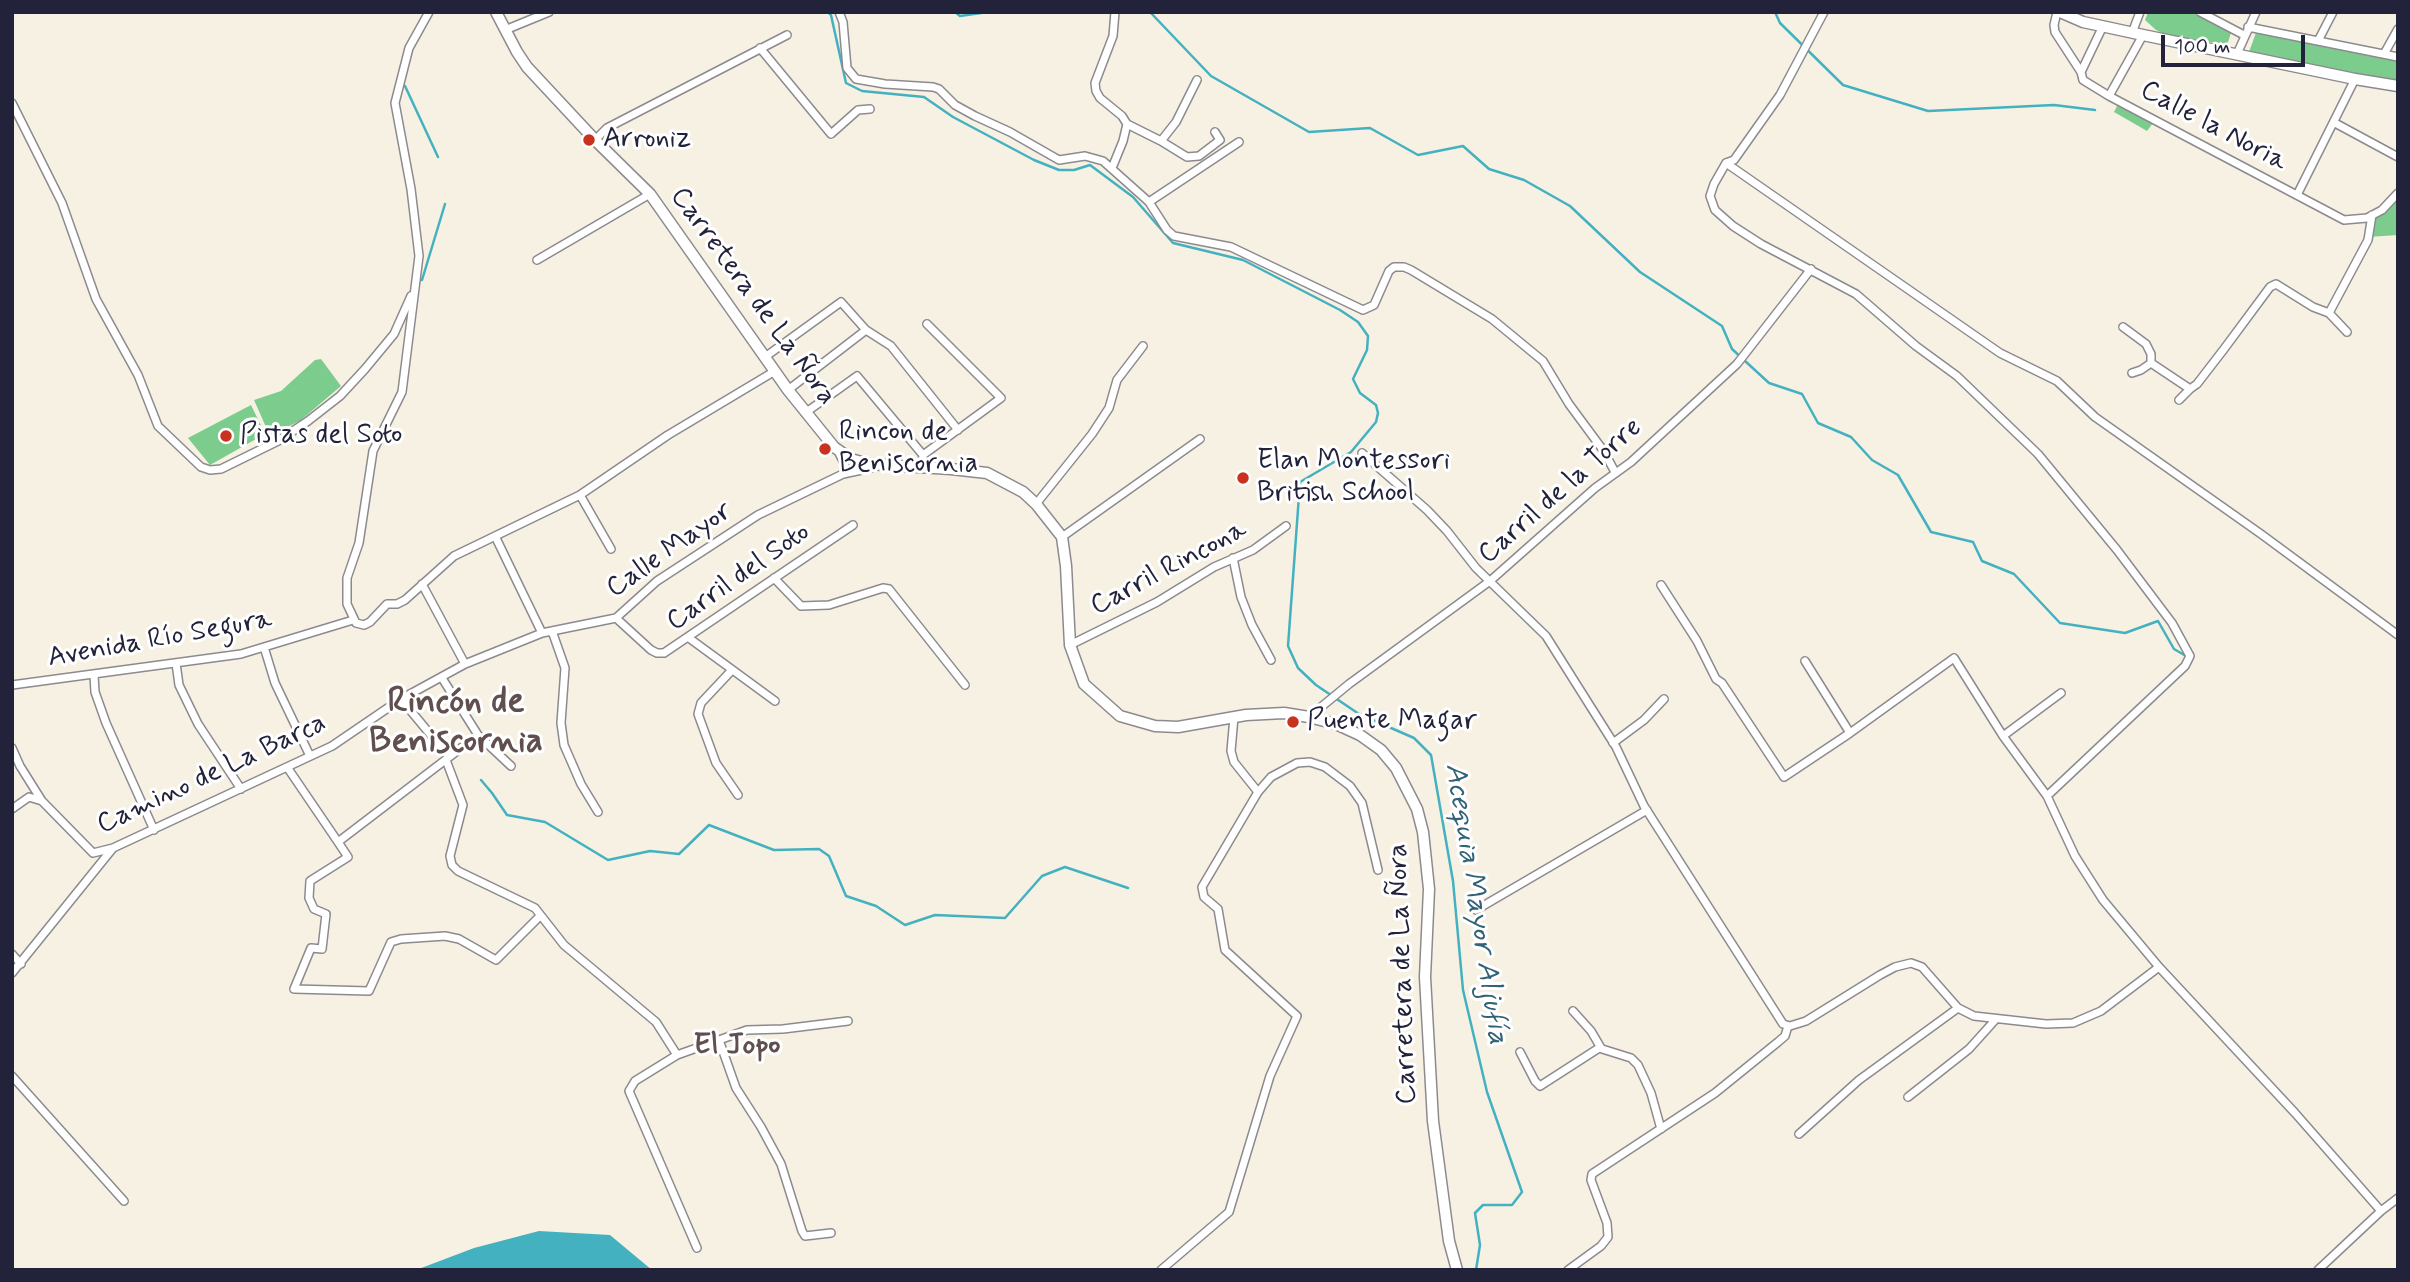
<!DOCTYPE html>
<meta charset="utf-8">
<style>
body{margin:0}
#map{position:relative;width:2410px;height:1282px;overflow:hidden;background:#f7f1e3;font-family:Mynerve,sans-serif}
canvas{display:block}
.frame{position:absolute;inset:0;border:14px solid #22223b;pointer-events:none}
.scale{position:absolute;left:2161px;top:35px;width:144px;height:32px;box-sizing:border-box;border:4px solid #22223b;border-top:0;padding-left:9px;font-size:21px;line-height:24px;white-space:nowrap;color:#22223b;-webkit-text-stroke:5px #fff;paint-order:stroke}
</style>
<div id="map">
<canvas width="2410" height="1282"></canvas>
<div class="frame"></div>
<div class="scale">100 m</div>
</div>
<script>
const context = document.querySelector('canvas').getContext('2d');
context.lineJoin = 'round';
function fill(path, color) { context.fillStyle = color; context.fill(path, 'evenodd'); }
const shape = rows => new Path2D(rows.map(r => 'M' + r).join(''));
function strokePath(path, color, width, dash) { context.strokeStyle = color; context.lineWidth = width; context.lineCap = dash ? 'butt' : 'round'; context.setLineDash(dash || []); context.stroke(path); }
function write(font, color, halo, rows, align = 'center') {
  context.font = font + ' Mynerve,sans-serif'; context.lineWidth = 6; context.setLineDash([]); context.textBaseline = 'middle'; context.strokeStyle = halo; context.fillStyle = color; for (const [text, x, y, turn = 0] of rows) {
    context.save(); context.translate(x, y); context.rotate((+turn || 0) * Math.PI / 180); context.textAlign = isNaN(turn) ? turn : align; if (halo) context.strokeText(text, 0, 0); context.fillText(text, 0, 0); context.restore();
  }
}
const green = shape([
 [2148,12,2191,12,2231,33,2227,45,2164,34,2156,30,2145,20],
 [2257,30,2398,57,2398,87,2249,52],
 [2118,104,2153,123,2147,131,2114,112],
 [2398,193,2398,235,2368,237,2372,215],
 [321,359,341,386,301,420,270,436,254,400,281,391,315,360],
 [251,405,265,434,210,465,188,438]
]);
const water = shape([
 [539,1231,610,1235,652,1270,416,1270,474,1248]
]);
const stream = shape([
 [828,12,831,15,846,83,862,91,924,97,953,117,1034,160,1059,170,1074,170,1090,165,1133,197,1173,243,1243,260,1340,310,1358,322,1368,336,1367,350,1353,379,1360,393,1376,405,1378,413,1376,422,1351,452,1300,482,1288,646,1298,668,1316,685,1359,714,1414,738,1431,755,1453,881,1463,990,1487,1092,1522,1192,1512,1205,1483,1205,1475,1213,1480,1245,1476,1270],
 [955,12,960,16,988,12],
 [1150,12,1211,76,1309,132,1370,128,1418,155,1463,146,1489,169,1524,180,1570,206,1640,272,1722,326,1732,349,1769,383,1802,394,1818,423,1851,437,1872,460,1898,475,1931,532,1973,542,1982,561,2014,574,2060,623,2125,633,2158,621,2174,649,2186,656],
 [1775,12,1780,23,1843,85,1928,111,2054,105,2095,110],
 [405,86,438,157],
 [422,280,445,204],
 [481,780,492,793,507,815,545,822,608,860,650,851,679,854,709,825,774,850,819,849,829,856,846,896,876,906,905,925,935,915,1005,918,1042,876,1065,867,1128,888]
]);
const street = shape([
 [429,12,409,48,395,103,411,189,419,256,402,392,373,451,359,543,347,578,347,604,356,623,364,625,370,622,387,604,397,604,405,600,454,556,580,495,668,435,775,371],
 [839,12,843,22,847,68,856,79,885,84,933,87,939,89,955,105,975,116,1010,132,1059,160,1085,156,1103,161,1149,202,1167,230,1174,236,1231,247,1363,310,1374,305,1389,271,1394,267,1404,267,1411,270,1492,319,1543,361,1569,404,1603,450,1615,472],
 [1824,12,1780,95,1734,160,1726,163,1714,184,1710,196,1715,210,1733,226,1761,244,1856,294,1916,346,1957,376,2038,454,2117,550,2172,623,2190,656,2185,666,2047,796],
 [2057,12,2054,25,2055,32,2081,72],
 [2200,12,2244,35],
 [2103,26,2081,72,2083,80,2109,96,2344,220,2367,218,2382,210,2398,193],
 [2248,27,2398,57],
 [505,30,549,12],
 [2132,33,2140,12],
 [2318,41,2333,12],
 [760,48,831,134,858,110,870,109],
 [2237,54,2256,12],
 [2384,54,2398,29],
 [2109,96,2143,35],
 [12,103,62,203,96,299,138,375,158,426,201,467,210,470,221,469,278,441,308,421,340,396,365,369,394,334,411,296],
 [2335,123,2398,157],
 [1127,124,1161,141,1176,122,1197,80],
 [595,140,607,128,787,35],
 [1161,141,1187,157,1199,156,1220,140,1215,132],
 [1726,163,2000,353,2057,381,2095,417,2261,534,2398,635],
 [1112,168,1123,141,1127,124,1122,116,1100,98,1096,91,1095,83,1113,36,1115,12],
 [2297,195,2355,79],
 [1149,202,1239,142],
 [537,260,650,194],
 [2123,327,2146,344,2151,354,2151,363,2190,389,2197,384,2224,349,2270,287,2276,284,2313,307,2329,313],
 [2347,332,2329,313,2368,240,2372,215],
 [765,357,841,302,866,330,891,346,958,430],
 [2132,373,2141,370,2151,363],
 [788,390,866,330],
 [2179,400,2190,389],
 [805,413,857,376,923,455],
 [839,453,845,465,843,474],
 [1362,453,1427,510,1447,531,1476,568,1546,636,1616,747,1644,806,1783,1024,1790,1026,1806,1021,1880,975,1895,967,1911,963,1922,967,1958,1008,1974,1016,2046,1024,2073,1023,2101,1011,2159,967],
 [922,468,923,455,1001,398,927,324],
 [580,495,611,549],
 [1036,504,1092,434,1109,408,1117,380,1143,346],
 [495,536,542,633],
 [1062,537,1200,439],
 [1233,558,1241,597,1252,625,1271,660],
 [774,578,801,606,829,605,883,588,889,589,965,685],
 [422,584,465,664],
 [1661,585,1697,641,1716,679,1722,683,1784,777,1850,733,1954,658,2003,736,2047,796,2075,856,2103,900,2159,967,2295,1113,2381,1211],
 [616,618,651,650,657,653,664,653,853,525],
 [552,631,565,668,561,723,564,745,581,784,598,812],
 [689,638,775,701],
 [1070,645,1157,602,1214,567,1253,550,1286,526],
 [264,647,275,683,310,756],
 [1805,661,1850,733],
 [176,663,179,685,198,724,241,789],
 [732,670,701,703,698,714,716,763,738,795],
 [94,675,95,692,106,723,154,830],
 [442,678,478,735],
 [12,685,241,654,353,620],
 [401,699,449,757],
 [1309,717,1349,684,1490,581,1595,488,1631,462,1737,364,1811,269],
 [2003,736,2061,693],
 [1613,743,1644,720,1664,699],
 [12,748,20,766,42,801],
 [446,760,463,805,450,856,452,865,458,871,535,908,564,945,656,1022,677,1055],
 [511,766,478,735,338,842,348,857,310,881,309,898,314,909,326,914,322,949,311,948,294,989,369,991,391,942,401,939,445,936,459,939,496,960,540,916],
 [287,767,338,842],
 [1258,792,1271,777,1297,763,1310,762,1325,767,1350,786,1362,803,1378,870],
 [12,809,29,797,42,801,93,853,113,848,332,746,401,699,465,664,542,633,616,618,657,581,758,515,843,474,871,468],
 [1476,910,1647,810],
 [12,954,21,964],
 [12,973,113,848],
 [1573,1011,1591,1031,1601,1048],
 [719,1040,736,1088,761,1127,781,1164,802,1231,805,1236,831,1233],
 [1520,1052,1535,1081,1540,1086,1599,1048,1631,1058,1638,1065,1651,1093,1661,1129],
 [12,1076,124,1201],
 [1908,1097,1969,1049,1996,1019],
 [1799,1134,1859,1080,1958,1008],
 [697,1248,629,1091,635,1081,677,1055,747,1030,783,1029,848,1021],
 [1161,1270,1229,1212,1270,1076,1297,1016,1225,950,1218,909,1204,897,1202,887,1258,792,1234,762,1231,751,1234,717],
 [1568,1270,1601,1246,1608,1237,1607,1223,1591,1180,1592,1174,1715,1093,1778,1042,1785,1036,1788,1026],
 [2318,1270,2381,1211,2398,1198]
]);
const secondary = shape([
 [496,12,517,52,527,67,595,140,650,194,788,390,834,447,851,459,868,464,951,469,987,473,1023,492,1036,504,1062,537,1066,566,1070,645,1084,684,1120,716,1155,726,1178,727,1246,715,1284,713,1309,717,1336,724,1360,735,1381,750,1396,768,1417,809,1423,832,1429,889,1425,977,1433,1121,1449,1241,1457,1270],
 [2060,12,2083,22,2143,35,2355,79,2398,86]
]);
const markers = [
 [589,140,7,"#c8321e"],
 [226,436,7,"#c8321e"],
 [825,449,7,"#c8321e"],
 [1243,478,7,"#c8321e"],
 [1293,722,7,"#c8321e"]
];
const streetNames = [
 ["Calle la Noria",2213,127,28],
 ["Carretera de La Ñora",752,297,54],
 ["Carril de la Torre",1561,492,-41],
 ["Calle Mayor",670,551,-35],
 ["Carril Rincona",1169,569,-28],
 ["Carril del Soto",739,578,-35],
 ["Avenida Río Segura",160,640,-10],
 ["Camino de La Barca",212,775,-25],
 ["Carretera de La Ñora",1404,974,-92]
];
const poiNames = [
 ["Arroniz",603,140],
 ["Rincon de",839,433],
 ["Beniscornia",839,465],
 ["Pistas del Soto",240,436],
 ["Elan Montessori",1257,462],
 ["British School",1257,494],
 ["Puente Magar",1307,722]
];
const waterNames = [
 ["Acequia Mayor Aljufía",1475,904,81]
];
const neighbourhoodNames = [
 ["El Jopo",737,1047]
];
const districtNames = [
 ["Rincón de",456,704],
 ["Beniscornia",456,744]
];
fill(green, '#7ccc8d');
fill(water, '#44b1c0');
strokePath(stream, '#44b1c0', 2.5);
strokePath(street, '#8c8a8f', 10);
strokePath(secondary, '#8c8a8f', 13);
strokePath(street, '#fff', 7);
strokePath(secondary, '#fff', 10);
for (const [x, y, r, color] of markers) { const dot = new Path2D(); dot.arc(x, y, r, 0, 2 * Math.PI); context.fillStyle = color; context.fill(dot); strokePath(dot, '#fff', 2.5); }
write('28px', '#22223b', '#fff', streetNames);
write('28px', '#22223b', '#fff', poiNames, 'left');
write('italic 30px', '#316277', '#fff', waterNames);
write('bold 30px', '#614f4f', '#fff', neighbourhoodNames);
write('bold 35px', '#614f4f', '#fff', districtNames);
</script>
